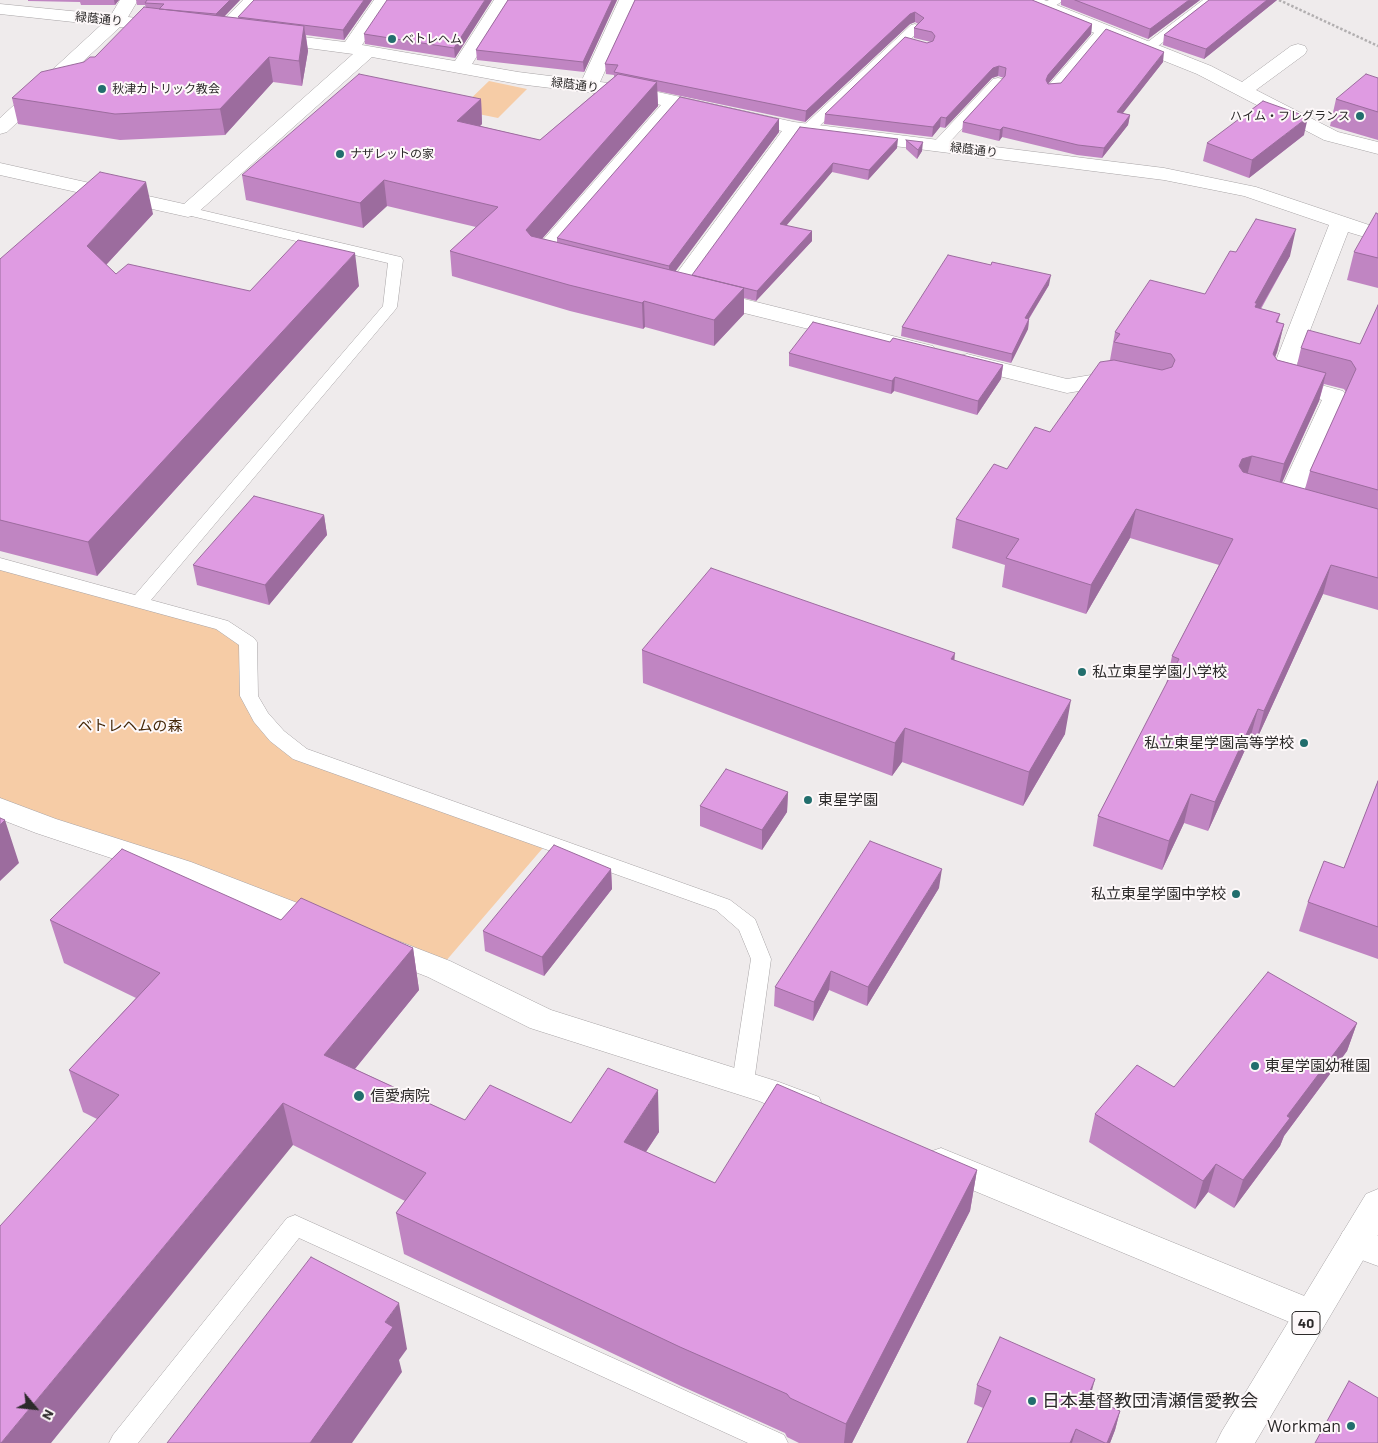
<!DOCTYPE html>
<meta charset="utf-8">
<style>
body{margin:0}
#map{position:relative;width:1378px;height:1443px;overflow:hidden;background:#efebec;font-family:Barlow,sans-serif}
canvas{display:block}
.north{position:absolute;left:10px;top:1383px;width:50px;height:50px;-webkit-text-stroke:4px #fdf8f9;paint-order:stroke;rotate:118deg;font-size:14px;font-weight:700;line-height:20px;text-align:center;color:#2c2a2a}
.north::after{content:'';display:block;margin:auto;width:18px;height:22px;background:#2c2a2a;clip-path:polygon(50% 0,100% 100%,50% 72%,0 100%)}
</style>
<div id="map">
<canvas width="1378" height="1443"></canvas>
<div class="north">N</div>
</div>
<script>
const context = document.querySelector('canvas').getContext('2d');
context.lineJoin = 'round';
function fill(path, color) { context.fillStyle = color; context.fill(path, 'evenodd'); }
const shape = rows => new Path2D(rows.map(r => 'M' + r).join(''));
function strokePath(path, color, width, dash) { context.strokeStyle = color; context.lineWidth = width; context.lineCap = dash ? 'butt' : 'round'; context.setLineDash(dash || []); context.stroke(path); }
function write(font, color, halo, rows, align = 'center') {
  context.font = font + ' Barlow,"Noto Sans JP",sans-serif'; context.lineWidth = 4; context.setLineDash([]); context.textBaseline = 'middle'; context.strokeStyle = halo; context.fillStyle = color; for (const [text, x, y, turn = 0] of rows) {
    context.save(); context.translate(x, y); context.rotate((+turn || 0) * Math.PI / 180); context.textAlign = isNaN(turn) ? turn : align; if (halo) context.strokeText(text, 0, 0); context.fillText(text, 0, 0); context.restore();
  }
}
const green = shape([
 [489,81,527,89,498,118,459,110],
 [0,565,222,625,248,642,249,696,300,754,548,842,439,969,0,808]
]);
const path = shape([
 [1279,0,1378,46]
]);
const lane = shape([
 [1049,0,1064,0,1049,10,1041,10,1039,7,1041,4,1049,0],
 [1203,0,1217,0,1153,50,1145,50,1143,47,1145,44,1203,0],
 [915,24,921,28,919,31,812,133,802,133,800,130,802,127,911,25,915,24],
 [1104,25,1108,26,1110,29,1108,32,1058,92,1048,92,1047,89,1048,86,1100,26,1104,25],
 [998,78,1003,79,1004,82,1003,85,943,149,933,149,931,146,933,143,993,79,998,78],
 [188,207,396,256,401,257,403,260,397,307,395,310,151,600,228,621,254,638,257,642,258,696,268,713,284,731,307,749,730,900,755,919,771,959,754,1082,751,1088,743,1091,735,1088,732,1082,751,959,739,930,716,910,293,759,270,741,254,722,240,696,239,645,216,629,0,570,0,558,135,595,383,306,388,263,183,214,181,211,188,207],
 [295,1215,784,1435,788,1443,748,1443,299,1238,138,1443,109,1443,113,1435,287,1218,295,1215]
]);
const street = shape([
 [120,0,138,0,128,17,165,21,171,22,174,26,171,30,165,31,120,27,7,132,0,134,0,118,101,25,0,14,0,4,111,15,120,0],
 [243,0,262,0,228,36,222,37,216,36,213,32,216,28,243,0],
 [374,0,392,0,362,45,455,61,494,0,512,0,472,64,518,72,582,80,619,0,637,0,600,82,626,85,794,122,1164,168,1256,187,1378,228,1378,241,1348,232,1292,377,1343,391,1347,396,1298,504,1295,509,1286,512,1277,509,1274,504,1322,400,1271,386,1268,381,1329,225,1244,196,1164,180,799,134,684,294,676,295,668,294,665,289,782,131,679,108,554,253,565,255,568,260,565,265,557,266,533,260,529,256,661,105,626,97,518,84,372,57,195,215,188,217,0,175,0,163,184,204,353,54,270,43,264,42,261,38,264,34,270,33,345,42,374,0],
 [1019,0,1044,0,1211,66,1242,82,1291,46,1298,44,1305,46,1307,50,1305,54,1256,90,1338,132,1378,142,1378,154,1324,140,1197,74,1022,4,1019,0],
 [708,290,933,346,936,351,933,356,925,358,700,302,697,297,700,292,708,290],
 [967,354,1067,379,1109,372,1131,377,1134,382,1131,387,1123,389,1109,386,1067,393,959,366,956,361,959,356,967,354],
 [0,798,56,819,191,862,334,917,338,925,334,933,323,937,171,878,36,833,0,819,0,798],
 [380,934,450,961,551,1010,779,1082,819,1097,823,1107,819,1117,807,1121,759,1101,530,1028,428,977,369,954,365,946,369,938,380,934],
 [941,1148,1324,1304,1329,1315,1324,1326,1311,1331,929,1172,924,1162,929,1152,941,1148],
 [1355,1227,1378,1236,1378,1266,1343,1253,1338,1242,1343,1231,1355,1227]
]);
const primary = shape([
 [1378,1189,1378,1235,1255,1443,1216,1443,1222,1431,1366,1194,1378,1189]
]);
const wall = shape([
 [28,0,119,0,115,5,81,5,80,2,28,1],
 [136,0,240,0,224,17,239,18,238,17,372,0,344,40,306,35,308,51,302,86,273,82,225,135,120,140,18,124,12,98,95,57,146,8,145,5,137,5],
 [492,0,455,58,365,44,364,34],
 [508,0,617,0,584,72,477,60,476,50],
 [635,0,1032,0,1092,24,1091,34,1048,84,1061,83,1163,62,1122,113,1130,115,1128,125,1102,158,1077,155,1002,137,999,141,962,132,963,122,1004,78,998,76,992,78,945,128,940,127,932,137,824,124,825,114,927,43,931,42,914,38,914,28,918,24,915,22,910,24,805,122,657,91,658,106,542,239,557,242,557,238,779,119,779,132,675,271,692,276,800,127,897,148,868,180,832,172,786,226,812,231,812,241,756,301,744,298,744,314,714,346,645,327,643,329,570,311,452,276,450,251,476,227,387,206,363,228,246,200,242,175,481,99,482,124,480,126,540,140,614,77,614,75,606,74,605,64],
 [1061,0,1200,0,1148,39,1061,5],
 [1209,0,1277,0,1204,59,1163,45,1164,35],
 [1378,78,1378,140,1330,126,1336,99],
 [1304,135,1249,178,1203,161,1207,143],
 [906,140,922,151,917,159,906,149],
 [153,214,106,265,116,274,250,291,359,286,97,576,0,551,0,259],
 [1378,214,1378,288,1347,280,1354,252],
 [1236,252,1290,256,1261,309,1280,314,1278,322,1284,324,1277,352,1275,357,1277,360,1297,365,1301,348,1360,344,1378,305,1378,610,1323,594,1256,741,1250,739,1208,831,1184,823,1162,870,1093,846,1098,816,1166,685,1172,656,1219,565,1130,538,1086,614,1002,587,1005,565,952,548,956,519,1007,469,1050,432,1110,360,1115,332,1205,294],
 [1324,384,1344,389,1346,392,1310,471,1305,489,1282,483,1319,401],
 [1049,285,1029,319,1028,329,1011,363,901,336,902,327],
 [890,342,1003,365,1001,379,977,415,894,391,891,394,789,366,789,353],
 [324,515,327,535,269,605,197,585,193,565],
 [642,650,955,660,1065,734,1023,806,902,762,892,776,643,683],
 [1378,781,1378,959,1299,931,1308,902,1344,868],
 [788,792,787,812,762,850,700,826,700,806],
 [611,869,612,889,544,976,485,951,483,931],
 [939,888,867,1006,829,990,813,1021,774,1006,775,987],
 [50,920,281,920,413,948,419,990,355,1069,465,1120,571,1123,659,1132,646,1152,715,1183,977,1170,970,1211,852,1443,799,1443,787,1437,785,1433,681,1386,404,1254,396,1213,405,1201,293,1145,97,1119,83,1112,69,1070,136,998,64,963],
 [1357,1023,1347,1051,1284,1136,1280,1146,1234,1208,1208,1192,1195,1209,1089,1142,1095,1114],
 [977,1385,1090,1397,1120,1411,1115,1430,1110,1443,967,1443,983,1408,974,1404]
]);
const shadedWall = shape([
 [114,0,119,0,115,5],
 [230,0,240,0,217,24,216,14],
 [364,0,372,0,344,40,343,30],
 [485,0,492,0,455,58,454,48],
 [612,0,617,0,584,72,583,62],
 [1189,0,1200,0,1148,39,1150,29],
 [1267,0,1277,0,1204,59,1206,49],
 [915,12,915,22,910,24,805,122,806,111,910,14],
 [1092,24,1091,34,1047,85,1046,80,1048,75],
 [304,26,308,51,302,86,299,61],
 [1164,52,1163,62,1116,122,1117,112],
 [269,57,273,82,225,135,220,109],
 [999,66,998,76,992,78,945,128,946,118,993,68],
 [657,82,658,106,527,256,526,230],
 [481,99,482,124,459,146,457,121],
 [1130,115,1128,125,1102,158,1104,148],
 [941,117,940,127,932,137,933,127],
 [1308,117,1304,135,1249,178,1252,160],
 [779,119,779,132,669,280,669,266],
 [1003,127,1002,137,999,141,1000,130],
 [898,139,897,148,868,180,869,170],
 [923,142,922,151,917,159,918,150],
 [833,163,832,172,779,234,780,224],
 [384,180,387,206,363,228,360,203],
 [146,182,153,214,94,278,87,246],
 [1296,229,1290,256,1253,321,1255,303],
 [812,231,812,241,756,301,757,291],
 [355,253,359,286,97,576,88,542],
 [1051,275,1049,285,1023,328,1025,318],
 [744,288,744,314,714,346,714,320],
 [644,301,645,327,643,329,642,303],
 [1029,319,1028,329,1011,363,1012,354],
 [1284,324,1277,352,1266,382,1273,354],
 [1003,365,1001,379,977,415,978,401],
 [1326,373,1319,401,1277,493,1284,464],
 [895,377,894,391,891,394,892,381],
 [1252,456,1245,484,1239,466,1242,459],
 [1136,509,1130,538,1086,614,1091,585],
 [324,515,327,535,269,605,265,585],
 [1331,565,1323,594,1256,741,1264,711],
 [955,653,952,686,951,659],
 [1071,700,1065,734,1023,806,1029,772],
 [1258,709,1250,739,1208,831,1215,802],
 [905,728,902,762,892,776,895,743],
 [788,792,787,812,762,850,762,830],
 [1191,794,1184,823,1162,870,1169,841],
 [5,820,19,863,0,881,0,825],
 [611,869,612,889,544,976,542,957],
 [942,869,939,888,867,1006,868,987],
 [413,948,419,990,332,1097,324,1055],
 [831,971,829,990,813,1021,814,1002],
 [1357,1023,1347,1051,1284,1136,1280,1146,1234,1208,1243,1180,1287,1116],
 [658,1090,659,1132,625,1183,624,1142],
 [283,1103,293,1145,51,1443,1,1443],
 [1216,1164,1208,1192,1195,1209,1203,1181],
 [977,1170,970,1211,852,1443,844,1443,846,1424],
 [399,1303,407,1349,399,1360,402,1372,352,1443,310,1443,385,1322],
 [1095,1379,1090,1398,1088,1396],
 [1120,1411,1115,1430,1110,1443,1107,1443],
 [1076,1429,1072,1443,1070,1443]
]);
const building = shape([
 [147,0,230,0,216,14,159,9,164,4,145,3,147,0],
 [254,0,364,0,343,30,238,17,254,0],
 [387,0,485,0,454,48,364,34,387,0],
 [508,0,612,0,583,62,476,50,508,0],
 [635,0,1032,0,1092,24,1048,75,1046,80,1048,84,1061,83,1106,29,1164,52,1117,112,1130,115,1104,148,1078,145,1003,127,1000,130,963,122,1005,76,1006,68,999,66,993,68,946,118,941,117,933,127,825,114,905,37,927,43,933,41,935,36,932,32,914,28,924,18,915,12,910,14,806,111,614,72,618,65,605,64,635,0],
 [1075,0,1189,0,1150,29,1075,0],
 [1209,0,1267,0,1206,49,1164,35,1209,0],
 [144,7,304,26,299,61,269,57,220,109,115,114,12,98,41,72,84,62,90,57,95,57,144,7],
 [359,74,481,99,457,121,540,140,618,74,657,82,526,230,531,236,744,288,714,320,644,301,642,303,569,285,450,251,498,207,384,180,360,203,242,175,359,74],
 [1366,74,1378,78,1378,112,1336,99,1366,74],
 [680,97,779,119,669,266,557,238,680,97],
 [1263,101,1308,117,1252,160,1207,143,1263,101],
 [800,127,898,139,869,170,833,163,780,224,812,231,757,291,692,275,800,127],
 [906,140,923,142,918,150,906,140],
 [100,172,146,182,87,246,116,274,128,264,250,291,298,240,355,253,88,542,0,520,0,259,100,172],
 [1376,213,1378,214,1378,258,1354,252,1376,213],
 [1256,219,1296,229,1255,303,1257,303,1255,307,1280,314,1276,322,1284,324,1273,354,1277,360,1326,373,1284,464,1252,456,1242,459,1239,466,1243,472,1378,509,1378,578,1331,565,1264,711,1258,709,1215,802,1191,794,1169,841,1098,816,1179,659,1172,656,1233,539,1136,509,1091,585,1006,558,1019,539,956,519,994,464,1007,469,1035,427,1050,432,1100,362,1114,360,1162,370,1172,367,1175,360,1171,354,1114,342,1120,334,1115,332,1150,280,1205,294,1230,251,1236,252,1256,219],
 [948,255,991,265,992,262,1051,275,1025,318,1029,319,1012,354,902,327,948,255],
 [1378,305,1378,490,1310,471,1356,369,1351,361,1301,348,1308,330,1360,344,1378,305],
 [813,322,890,342,893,338,1003,365,978,401,895,377,892,381,789,353,813,322],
 [254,496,324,515,265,585,193,565,254,496],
 [711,568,955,653,951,659,1071,700,1029,772,905,728,895,743,642,650,711,568],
 [726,769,788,792,762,830,700,806,726,769],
 [1378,781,1378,927,1308,902,1324,861,1344,868,1378,781],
 [0,818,5,820,0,825,0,818],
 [870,841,942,869,868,987,831,971,814,1002,775,987,870,841],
 [554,845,611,869,542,957,483,931,554,845],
 [122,849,281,920,301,898,413,948,324,1055,465,1120,490,1085,571,1123,608,1068,658,1090,624,1142,715,1183,777,1084,977,1170,846,1424,790,1398,787,1394,680,1347,396,1213,426,1173,283,1103,1,1443,0,1443,0,1226,119,1095,69,1070,160,973,50,920,122,849],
 [1268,972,1357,1023,1287,1116,1290,1118,1243,1180,1216,1164,1203,1181,1095,1114,1137,1065,1174,1087,1268,972],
 [311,1257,399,1303,385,1322,393,1327,310,1443,167,1443,311,1257],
 [1000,1337,1095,1379,1088,1396,1120,1411,1107,1443,1105,1443,1076,1429,1070,1443,967,1443,991,1391,977,1385,1000,1337],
 [1349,1381,1378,1398,1378,1443,1315,1443,1349,1381]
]);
const markers = [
 [392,39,5,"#226e6d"],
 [102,89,5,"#226e6d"],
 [1360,116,5,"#226e6d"],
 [340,154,5,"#226e6d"],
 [1082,672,5,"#226e6d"],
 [1304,743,5,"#226e6d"],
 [808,800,5,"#226e6d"],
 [1236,894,5,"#226e6d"],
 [1255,1066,5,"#226e6d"],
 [359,1096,6,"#226e6d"],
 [1032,1401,5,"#226e6d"],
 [1351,1426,5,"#226e6d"]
];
const farStreetnames = [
 ["緑蔭通り",99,19,6],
 ["緑蔭通り",575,85,7],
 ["緑蔭通り",974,150,7]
];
const farPoinames = [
 ["べトレヘム",402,39],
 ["秋津カトリック教会",112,89],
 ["ハイム・フレグランス",1350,116,"right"],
 ["ナザレットの家",350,154]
];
const shields = [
 [1306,1323,28]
];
const shieldNames = [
 ["40",1306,1323]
];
const poiNames = [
 ["私立東星学園小学校",1092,672],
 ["私立東星学園高等学校",1294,743,"right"],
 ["東星学園",818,800],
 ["私立東星学園中学校",1226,894,"right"],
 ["東星学園幼稚園",1265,1066],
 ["信愛病院",370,1096]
];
const parkNames = [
 ["ベトレヘムの森",130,726]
];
const nearPoinames = [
 ["日本基督教団清瀬信愛教会",1042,1401],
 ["Workman",1341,1426,"right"]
];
fill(green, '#f6cca6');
strokePath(lane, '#a8a4a6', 1);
strokePath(street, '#a8a4a6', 1);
strokePath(primary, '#a8a4a6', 1);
strokePath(path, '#b2afb0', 2.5, [2.5, 2]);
fill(lane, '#fff');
fill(street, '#fff');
fill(primary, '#fff');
fill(wall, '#c085c2');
fill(shadedWall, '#9c6c9e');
fill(building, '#df9be2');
strokePath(building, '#9c6c9e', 1);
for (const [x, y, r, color] of markers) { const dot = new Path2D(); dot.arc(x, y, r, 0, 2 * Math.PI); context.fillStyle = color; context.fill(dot); strokePath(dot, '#fdf8f9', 2); }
write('12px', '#2c2a2a', '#fdf8f9', farStreetnames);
write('12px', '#2c2a2a', '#fdf8f9', farPoinames, 'left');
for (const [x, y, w] of shields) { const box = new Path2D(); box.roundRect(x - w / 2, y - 11.5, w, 23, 4); context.fillStyle = '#fdf8f9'; context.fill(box); strokePath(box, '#2c2a2a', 1); }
write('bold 14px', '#2c2a2a', null, shieldNames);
write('15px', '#2c2a2a', '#fdf8f9', poiNames, 'left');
write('15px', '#452809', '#fdf8f9', parkNames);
write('18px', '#2c2a2a', '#fdf8f9', nearPoinames, 'left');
</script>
